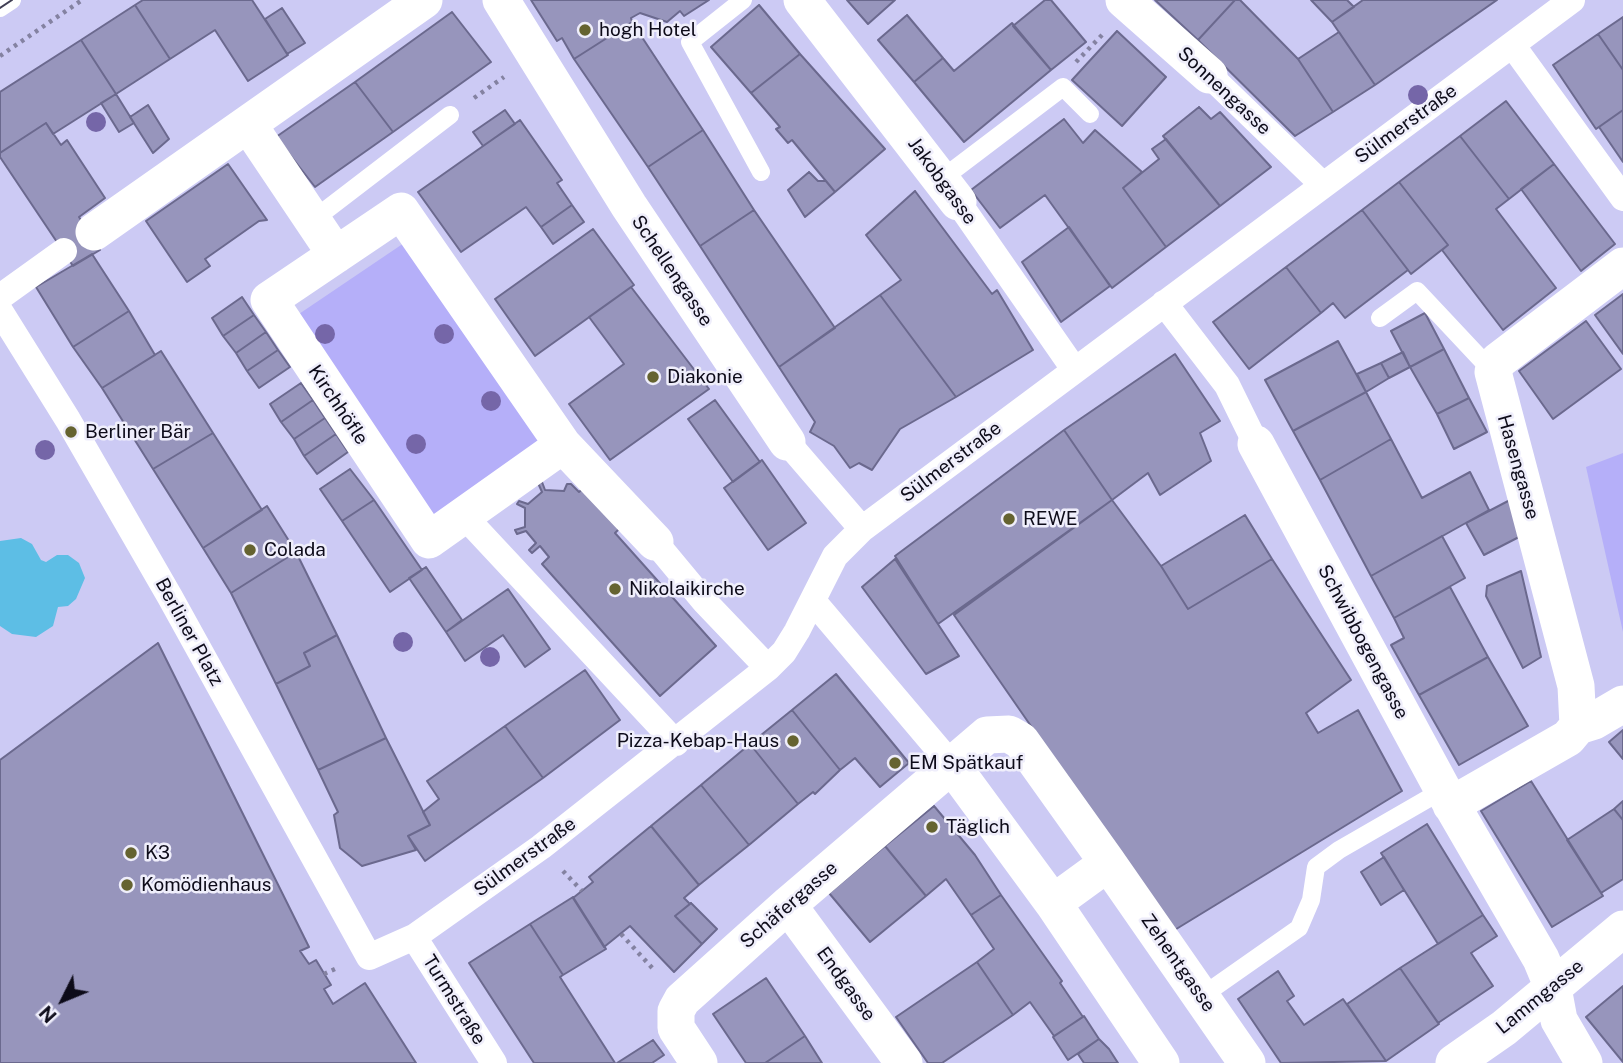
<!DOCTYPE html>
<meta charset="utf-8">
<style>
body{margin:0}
#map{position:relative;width:1623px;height:1063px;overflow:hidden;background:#cccaf4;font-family:"Public Sans",sans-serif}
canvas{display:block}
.north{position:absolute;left:28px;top:965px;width:70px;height:70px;-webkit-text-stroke:5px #efeefb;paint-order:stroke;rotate:227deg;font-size:19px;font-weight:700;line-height:28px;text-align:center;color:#0d0b19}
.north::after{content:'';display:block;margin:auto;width:24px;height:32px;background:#0d0b19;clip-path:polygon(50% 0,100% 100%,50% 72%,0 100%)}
</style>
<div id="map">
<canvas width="1623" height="1063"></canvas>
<div class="north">N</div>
</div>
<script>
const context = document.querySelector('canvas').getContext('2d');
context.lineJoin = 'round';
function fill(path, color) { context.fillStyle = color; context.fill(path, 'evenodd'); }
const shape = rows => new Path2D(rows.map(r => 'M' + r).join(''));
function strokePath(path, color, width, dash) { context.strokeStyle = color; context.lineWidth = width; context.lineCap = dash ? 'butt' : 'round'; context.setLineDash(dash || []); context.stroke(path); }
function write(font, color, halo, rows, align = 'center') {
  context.font = font + ' "Public Sans",sans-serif'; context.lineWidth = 5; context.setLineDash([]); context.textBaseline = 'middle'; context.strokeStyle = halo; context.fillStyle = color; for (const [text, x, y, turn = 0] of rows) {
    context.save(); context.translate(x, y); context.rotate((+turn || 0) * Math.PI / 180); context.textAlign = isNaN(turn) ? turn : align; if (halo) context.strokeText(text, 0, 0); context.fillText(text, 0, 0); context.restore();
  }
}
const green = shape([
 [407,241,544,442,433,517,296,316],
 [1623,453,1623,632,1586,467]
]);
const water = shape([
 [21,538,32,544,41,560,46,562,57,555,68,555,79,563,85,578,76,599,68,606,58,607,53,626,36,637,12,634,0,626,0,541]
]);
const building = shape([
 [143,0,252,0,288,55,248,81,215,30,170,59,135,5,143,0],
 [531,0,709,0,684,16,680,11,667,22,640,13,631,18,632,22,574,59,562,38,557,41,531,0],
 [847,0,895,0,868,24,847,0],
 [1045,0,1051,0,1086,42,1051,70,1013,26,1045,0],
 [1155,0,1235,0,1198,40,1155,0],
 [1235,0,1240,0,1298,59,1333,112,1295,136,1198,40,1235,0],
 [1311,0,1347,0,1354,7,1332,22,1311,0],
 [1363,0,1497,0,1375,85,1332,22,1363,0],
 [135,5,170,59,116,94,81,40,135,5],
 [759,5,800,54,751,93,711,47,759,5],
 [282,8,305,43,287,54,265,19,282,8],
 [452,12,491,62,393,132,355,82,452,12],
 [907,15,943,58,914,82,878,40,907,15],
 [1623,17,1623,70,1598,34,1623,17],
 [632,22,703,130,648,167,574,59,632,22],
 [1012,23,1051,70,964,142,914,82,943,58,954,71,1012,23],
 [1117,31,1166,77,1122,126,1072,80,1117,31],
 [1339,32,1375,85,1333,112,1298,59,1339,32],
 [1598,34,1623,70,1623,110,1596,129,1553,65,1598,34],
 [81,40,116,94,53,134,46,123,0,153,0,92,81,40],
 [800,54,885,149,835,192,792,140,788,143,776,129,780,127,751,93,800,54],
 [355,82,393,132,315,187,276,137,355,82],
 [116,94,134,123,119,132,101,103,116,94],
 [1506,101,1554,164,1509,199,1460,136,1506,101],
 [148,105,169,139,153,153,130,117,148,105],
 [1199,107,1211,119,1220,112,1271,167,1220,206,1163,136,1199,107],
 [505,110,515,124,483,146,473,132,505,110],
 [1623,110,1623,162,1599,127,1623,110],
 [1064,119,1083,143,1095,130,1142,172,1123,188,1166,247,1112,288,1045,195,1000,228,971,190,1064,119],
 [520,120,562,180,557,183,572,205,541,227,526,207,461,252,418,192,520,120],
 [46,123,61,145,67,140,105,198,79,217,100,250,73,266,0,157,0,153,46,123],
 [703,130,754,210,700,246,648,167,703,130],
 [1460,136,1509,199,1496,209,1556,288,1503,330,1442,250,1448,245,1399,182,1460,136],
 [1166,139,1220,206,1166,247,1123,188,1159,159,1152,149,1166,139],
 [228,164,267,220,259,221,205,259,210,266,187,282,146,221,228,164],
 [1554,164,1615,244,1581,271,1521,189,1554,164],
 [809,172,818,181,826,181,835,192,805,217,788,190,809,172],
 [1399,182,1448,245,1411,274,1362,210,1399,182],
 [915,191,992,294,997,290,1033,350,956,397,880,295,901,280,866,235,915,191],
 [572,205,584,222,553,244,541,227,572,205],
 [754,210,835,328,779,367,700,246,754,210],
 [1362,210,1408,270,1345,318,1333,303,1321,313,1286,267,1362,210],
 [1069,227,1110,286,1061,322,1022,262,1069,227],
 [593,229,634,285,535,356,495,299,593,229],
 [92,254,129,311,73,347,36,287,92,254],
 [1286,267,1321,313,1249,369,1213,322,1286,267],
 [631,287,709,389,610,460,569,404,624,364,589,317,631,287],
 [1623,294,1623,354,1595,315,1623,294],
 [880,295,956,397,900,429,872,470,859,463,850,468,834,446,810,432,815,422,779,367,880,295],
 [242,297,254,315,223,336,212,318,242,297],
 [129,311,155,355,102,388,73,347,129,311],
 [1425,313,1444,349,1410,367,1391,331,1425,313],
 [254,315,266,332,236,353,223,336,254,315],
 [1586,321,1621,369,1553,419,1519,371,1586,321],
 [266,332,278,350,247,371,236,353,266,332],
 [1338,341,1366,392,1293,431,1265,380,1338,341],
 [1444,349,1469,398,1437,414,1410,367,1444,349],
 [278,350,290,367,259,388,247,371,278,350],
 [161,351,213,433,153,469,102,388,161,351],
 [1403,352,1410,367,1389,378,1381,363,1403,352],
 [1175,354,1220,421,1200,433,1211,461,1160,495,1148,473,1112,500,1064,430,1175,354],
 [1381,363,1389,378,1366,392,1357,374,1381,363],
 [301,383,313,400,281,422,270,404,301,383],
 [1366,392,1391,439,1320,480,1293,431,1366,392],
 [1469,398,1487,432,1454,449,1437,414,1469,398],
 [313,400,325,418,294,439,281,422,313,400],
 [715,400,760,462,733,482,688,419,715,400],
 [325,418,336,434,304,456,294,439,325,418],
 [1064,430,1112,500,938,624,895,556,1064,430],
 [213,433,262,510,203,548,153,469,213,433],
 [336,434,348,452,317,474,304,456,336,434],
 [1391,439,1422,498,1470,472,1489,510,1371,576,1320,480,1391,439],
 [762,460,806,523,768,550,724,488,762,460],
 [350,469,374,500,342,521,320,489,350,469],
 [542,482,545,490,564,491,567,484,571,484,579,492,587,485,623,525,615,533,716,646,660,696,542,564,549,557,540,546,532,553,529,550,536,543,526,531,517,534,515,530,525,527,525,508,517,504,519,501,528,504,542,492,538,483,542,482],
 [374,500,422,570,390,592,342,521,374,500],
 [1112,500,1161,566,1188,609,1272,559,1351,680,1306,713,1318,733,1358,710,1402,791,1173,931,954,615,1112,500],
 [1510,500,1519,537,1484,555,1466,523,1510,500],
 [267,506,296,552,231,593,203,548,267,506],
 [1245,515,1272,559,1188,609,1161,566,1245,515],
 [1442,536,1465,578,1394,618,1371,576,1442,536],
 [296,552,337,635,304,653,310,666,276,684,231,593,296,552],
 [895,559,959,656,926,674,862,587,895,559],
 [426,567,462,620,446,632,409,578,426,567],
 [1521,571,1541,657,1523,668,1486,596,1487,586,1521,571],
 [1450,587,1488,657,1419,695,1391,645,1404,638,1394,618,1450,587],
 [508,589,550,649,525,667,503,635,465,661,446,632,508,589],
 [337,635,386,738,318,770,276,684,310,666,304,653,337,635],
 [158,643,309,947,300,951,309,964,316,960,331,985,324,989,333,1004,365,983,416,1063,0,1063,0,760,158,643],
 [1488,657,1528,726,1459,765,1419,695,1488,657],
 [585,670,620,720,543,778,505,726,585,670],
 [836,674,909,763,880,787,855,758,840,770,792,710,836,674],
 [792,710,840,770,815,794,813,792,798,804,750,744,792,710],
 [505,726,543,778,425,861,408,836,430,825,423,812,439,799,427,781,505,726],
 [1623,730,1623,759,1609,742,1623,730],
 [386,738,430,825,408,836,416,850,362,866,340,848,334,815,338,812,318,770,386,738],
 [750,744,798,804,749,845,701,785,750,744],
 [1531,781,1603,896,1552,927,1481,811,1531,781],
 [701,785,749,845,699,885,651,826,701,785],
 [1623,801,1623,820,1614,809,1623,801],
 [934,806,975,855,1001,895,971,915,946,879,926,896,885,846,934,806],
 [1614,809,1623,820,1623,879,1601,893,1567,840,1614,809],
 [1427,824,1483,915,1438,944,1381,853,1427,824],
 [651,826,699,885,684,898,690,904,675,916,702,944,674,972,630,926,604,947,573,898,593,882,589,877,651,826],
 [885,846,926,896,870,942,829,893,885,846],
 [1384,857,1404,890,1381,905,1361,872,1384,857],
 [1001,895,1062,981,1060,983,1083,1017,1054,1036,1030,1002,1013,1015,977,962,994,949,971,915,1001,895],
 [573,897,606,949,563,975,530,924,573,897],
 [691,903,717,929,702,944,675,916,691,903],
 [1483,915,1497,936,1471,953,1493,986,1438,1023,1400,968,1483,915],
 [530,924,563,975,560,977,615,1063,534,1063,469,963,530,924],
 [977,962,1013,1015,942,1063,928,1063,896,1017,977,962],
 [1400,968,1439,1024,1386,1061,1347,1004,1400,968],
 [1278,971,1294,996,1287,1001,1304,1025,1343,999,1386,1061,1281,1063,1238,999,1278,971],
 [766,978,805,1036,765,1063,746,1063,713,1014,766,978],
 [1623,986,1623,1062,1586,1017,1623,986],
 [1084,1016,1099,1039,1068,1060,1053,1037,1084,1016],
 [805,1036,822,1063,765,1063,805,1036],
 [1099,1039,1109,1049,1118,1063,1084,1063,1078,1054,1099,1039],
 [653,1040,664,1055,652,1063,617,1063,653,1040]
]);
const path = shape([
 [0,56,82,0],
 [1076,62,1104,33],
 [474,98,504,77],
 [563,871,582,891],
 [621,934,655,971],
 [324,974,335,969]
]);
const service = shape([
 [743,0,690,42,761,172],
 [0,8,12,0],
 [943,178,1063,87,1090,114],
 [313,220,450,115],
 [1380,318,1417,291,1493,372],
 [1202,996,1299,928,1311,900,1316,867,1339,850,1443,790]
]);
const pedestrian = shape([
 [1513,46,1623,198],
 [1209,75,1322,184],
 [958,202,1074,369],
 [0,297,64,251],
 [1164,303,1227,385,1256,444],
 [0,311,68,420,170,597,369,957,414,937,541,847,768,668,784,652,797,631,835,556,862,529,1572,0],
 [787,442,862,529],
 [464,516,676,743],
 [655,542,704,601,768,668],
 [813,601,951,764],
 [414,937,494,1063]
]);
const minor = shape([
 [501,0,629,206,787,442],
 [802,0,958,202],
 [1124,0,1209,75],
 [248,124,336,255],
 [94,232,424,0],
 [1256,444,1443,790,1541,959,1553,988,1559,1020,1584,1063],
 [563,445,429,540,269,300,401,211,563,445,655,542],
 [1578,726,1594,721,1623,704],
 [951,764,1053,903,1161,1063],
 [1451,805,1568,738,1578,726,1576,686,1493,372,1498,361,1623,266],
 [1108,863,1247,1063],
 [788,905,904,1063],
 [699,1063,676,1028,676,1011,682,1000,788,905,987,735,1009,734,1021,741,1108,863,1053,903],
 [1454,1063,1504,1028,1623,929]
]);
const tram = shape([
 [0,8,12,0]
]);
const trees = [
 [1418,95],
 [96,122],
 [325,334],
 [444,334],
 [491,401],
 [416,444],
 [45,450],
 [403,642],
 [490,657]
];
const markers = [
 [585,30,7,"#656330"],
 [653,377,7,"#656330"],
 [71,432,7,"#656330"],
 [1009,519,7,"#656330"],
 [250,550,7,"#656330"],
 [615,589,7,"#656330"],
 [793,741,7,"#656330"],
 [895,763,7,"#656330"],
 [932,827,7,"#656330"],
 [131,853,7,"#656330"],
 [127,885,7,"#656330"]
];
const poiNames = [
 ["hogh Hotel",599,30],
 ["Diakonie",667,377],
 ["Berliner Bär",85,432],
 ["REWE",1023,519],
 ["Colada",264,550],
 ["Nikolaikirche",629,589],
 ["Pizza-Kebap-Haus",779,741,"right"],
 ["EM Spätkauf",909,763],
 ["Täglich",946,827],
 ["K3",145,853],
 ["Komödienhaus",141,885]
];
const streetNames = [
 ["Sonnengasse",1224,91,43],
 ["Sülmerstraße",1406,124,-36],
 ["Jakobgasse",942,181,54],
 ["Schellengasse",672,271,56],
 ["Kirchhöfle",338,405,56],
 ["Sülmerstraße",951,462,-37],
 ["Hasengasse",1518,467,74],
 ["Berliner Platz",189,632,61],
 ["Schwibbogengasse",1363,642,62],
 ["Sülmerstraße",525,857,-36],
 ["Schäfergasse",789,905,-41],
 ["Zehentgasse",1178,963,55],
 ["Endgasse",846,984,54],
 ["Lammgasse",1540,997,-39],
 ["Turmstraße",454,1000,58]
];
fill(green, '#b5aff9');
fill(water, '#5dbee5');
fill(building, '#9795bc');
strokePath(building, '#6b698e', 2);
strokePath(path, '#8482a1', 4.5, [3.5, 5]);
strokePath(service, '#fff', 18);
strokePath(pedestrian, '#fff', 26);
strokePath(minor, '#fff', 37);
strokePath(tram, '#413f54', 2);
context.fillStyle = '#7566a8';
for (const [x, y] of trees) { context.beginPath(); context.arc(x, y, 10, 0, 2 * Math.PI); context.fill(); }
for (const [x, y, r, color] of markers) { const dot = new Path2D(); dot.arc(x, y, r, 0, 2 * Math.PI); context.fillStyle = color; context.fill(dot); strokePath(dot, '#efeefb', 2.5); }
write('19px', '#0d0b19', '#efeefb', poiNames, 'left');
write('19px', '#0d0b19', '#efeefb', streetNames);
</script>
